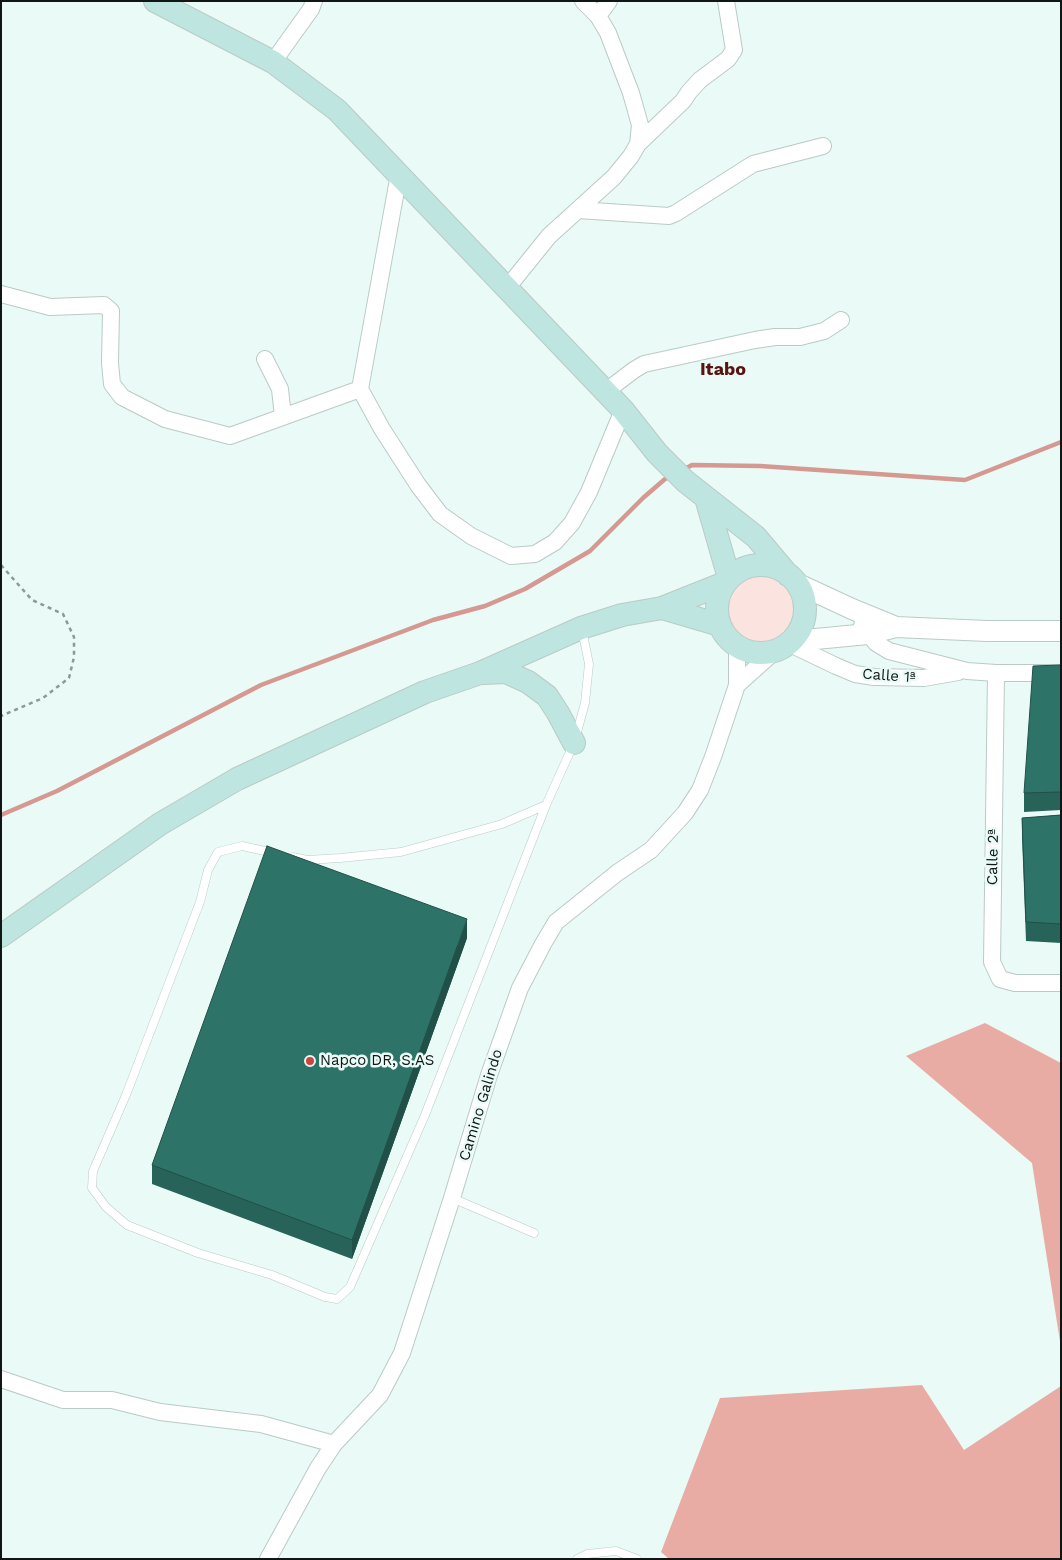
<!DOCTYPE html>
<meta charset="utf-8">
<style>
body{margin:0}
#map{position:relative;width:1062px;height:1560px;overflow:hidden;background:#eafbf7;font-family:"Work Sans",sans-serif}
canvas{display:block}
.frame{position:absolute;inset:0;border:2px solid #101615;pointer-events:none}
</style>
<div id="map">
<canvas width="1062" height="1560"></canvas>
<div class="frame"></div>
</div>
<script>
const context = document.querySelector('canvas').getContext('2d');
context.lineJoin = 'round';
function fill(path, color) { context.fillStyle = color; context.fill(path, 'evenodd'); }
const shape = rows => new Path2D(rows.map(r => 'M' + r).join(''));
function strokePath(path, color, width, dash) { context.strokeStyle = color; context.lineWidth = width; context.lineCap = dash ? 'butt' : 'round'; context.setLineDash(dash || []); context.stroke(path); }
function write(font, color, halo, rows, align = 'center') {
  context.font = font + ' "Work Sans",sans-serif'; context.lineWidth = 5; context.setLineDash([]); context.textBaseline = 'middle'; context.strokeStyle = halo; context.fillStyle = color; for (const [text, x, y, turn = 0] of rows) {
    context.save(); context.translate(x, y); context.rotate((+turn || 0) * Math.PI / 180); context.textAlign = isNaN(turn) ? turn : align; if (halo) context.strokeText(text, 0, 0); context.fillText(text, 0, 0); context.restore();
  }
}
const green = shape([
 '723 609a38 38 0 1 1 76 0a38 38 0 1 1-76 0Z'
]);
const forest = shape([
 [985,1023,1061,1063,1061,1348,1032,1163,906,1056],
 [922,1385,964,1450,1061,1386,1061,1559,669,1559,661,1552,720,1398]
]);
const stream = shape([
 [683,470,692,465,760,466,965,480,1061,442],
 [1,815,57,791,261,685,433,620,485,606,525,589,590,551,643,498,665,479,672,476]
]);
const path = shape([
 [1,565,32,600,63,614,74,637,74,657,69,678,43,698,1,716]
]);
const service = shape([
 [274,853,242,846,218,852,208,870,200,902,126,1095,93,1171,92,1188,106,1207,127,1225,198,1253,272,1275,325,1297,337,1299,350,1287,425,1115,546,805,574,743,585,703,589,664,582,630],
 [293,857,307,860,340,858,401,852,502,824,546,805],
 [452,1198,534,1233],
 [577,1559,587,1554,616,1551,637,1559]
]);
const minor = shape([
 [583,1,598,16],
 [273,62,311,9,314,1],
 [638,144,683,101,689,92,700,80,728,59,734,50,726,1],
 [399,174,360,389,382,429,418,485,440,514,471,536,511,556,535,554,555,542,572,523,589,492,623,410],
 [578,210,669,216,676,213,753,164,823,146],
 [507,288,549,236,614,177,631,156,638,144,640,125,631,93,608,33,598,16,609,1],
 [1,294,50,307,104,305,111,311,110,363,112,384,122,397,165,419,230,436,360,389],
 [265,359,280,389,283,417],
 [605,392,634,370,644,364,755,340,775,337,800,337,824,331,841,320],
 [862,625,876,643,889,651,967,671,996,673,1061,673],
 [788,643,836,666,855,674,874,677,924,678,958,672],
 [996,673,992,962,1000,979,1015,983,1061,983],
 [737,685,776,650],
 [1,1379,63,1400,112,1400,160,1412,261,1424,334,1444],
 [268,1559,318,1468,334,1444,380,1395,402,1353,452,1198,489,1075,520,988,543,944,556,922,617,873,651,850,685,813,700,790,713,757,737,685,737,646]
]);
const tertiary = shape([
 [796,583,852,609,896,627],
 [794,638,805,640,868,634,896,627,987,631,1061,631]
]);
const secondary = shape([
 [155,1,273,62,337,110,623,410,657,453,685,481,756,537,788,575],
 [706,498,729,578],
 '717 609a44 44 0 1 1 88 0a44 44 0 1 1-88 0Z',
 [662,608,720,625],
 [483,673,506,672,528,682,547,696,558,713,574,743],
 [1,936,160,824,237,779,425,692,480,673,581,628,622,615,662,608,725,583]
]);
const wall = shape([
 [1061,665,1061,810,1024,812,1024,793],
 [1061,815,1061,943,1026,941,1022,836,1022,818],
 [467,938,352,1259,152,1184,152,1165]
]);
const shadedWall = shape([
 [467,919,467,938,352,1259,352,1240]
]);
const building = shape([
 [1061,665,1061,792,1024,793,1033,666,1061,665],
 [1061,815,1061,924,1026,922,1022,818,1061,815],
 [267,846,467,919,352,1240,152,1165,267,846]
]);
const markers = [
 [310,1061,5,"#d0423b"]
];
const streetNames = [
 ["Calle 1ª",889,676,4],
 ["Calle 2ª",993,857,-89],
 ["Camino Galindo",481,1105,-73]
];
const poiNames = [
 ["Napco DR, S.AS",320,1061]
];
const quarterNames = [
 ["Itabo",723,370]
];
fill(green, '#fbe3df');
fill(forest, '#e9aca4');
strokePath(stream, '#d59992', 4.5);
strokePath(service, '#bacac6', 9);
strokePath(minor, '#bacac6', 18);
strokePath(tertiary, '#bacac6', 22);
strokePath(secondary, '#bacac6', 24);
strokePath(path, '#8d9996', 2.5, [4, 4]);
strokePath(service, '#fff', 8);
strokePath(minor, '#fff', 16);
strokePath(tertiary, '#fff', 20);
strokePath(secondary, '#bee5df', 22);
fill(wall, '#286359');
fill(shadedWall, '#205048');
fill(building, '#2e7367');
strokePath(building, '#205048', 1);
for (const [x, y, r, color] of markers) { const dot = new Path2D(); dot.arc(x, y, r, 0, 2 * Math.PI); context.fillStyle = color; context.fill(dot); strokePath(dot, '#eafbf7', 2); }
write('15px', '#101615', '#eafbf7', streetNames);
write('15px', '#101615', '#eafbf7', poiNames, 'left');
write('bold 18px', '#581411', '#eafbf7', quarterNames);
</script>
